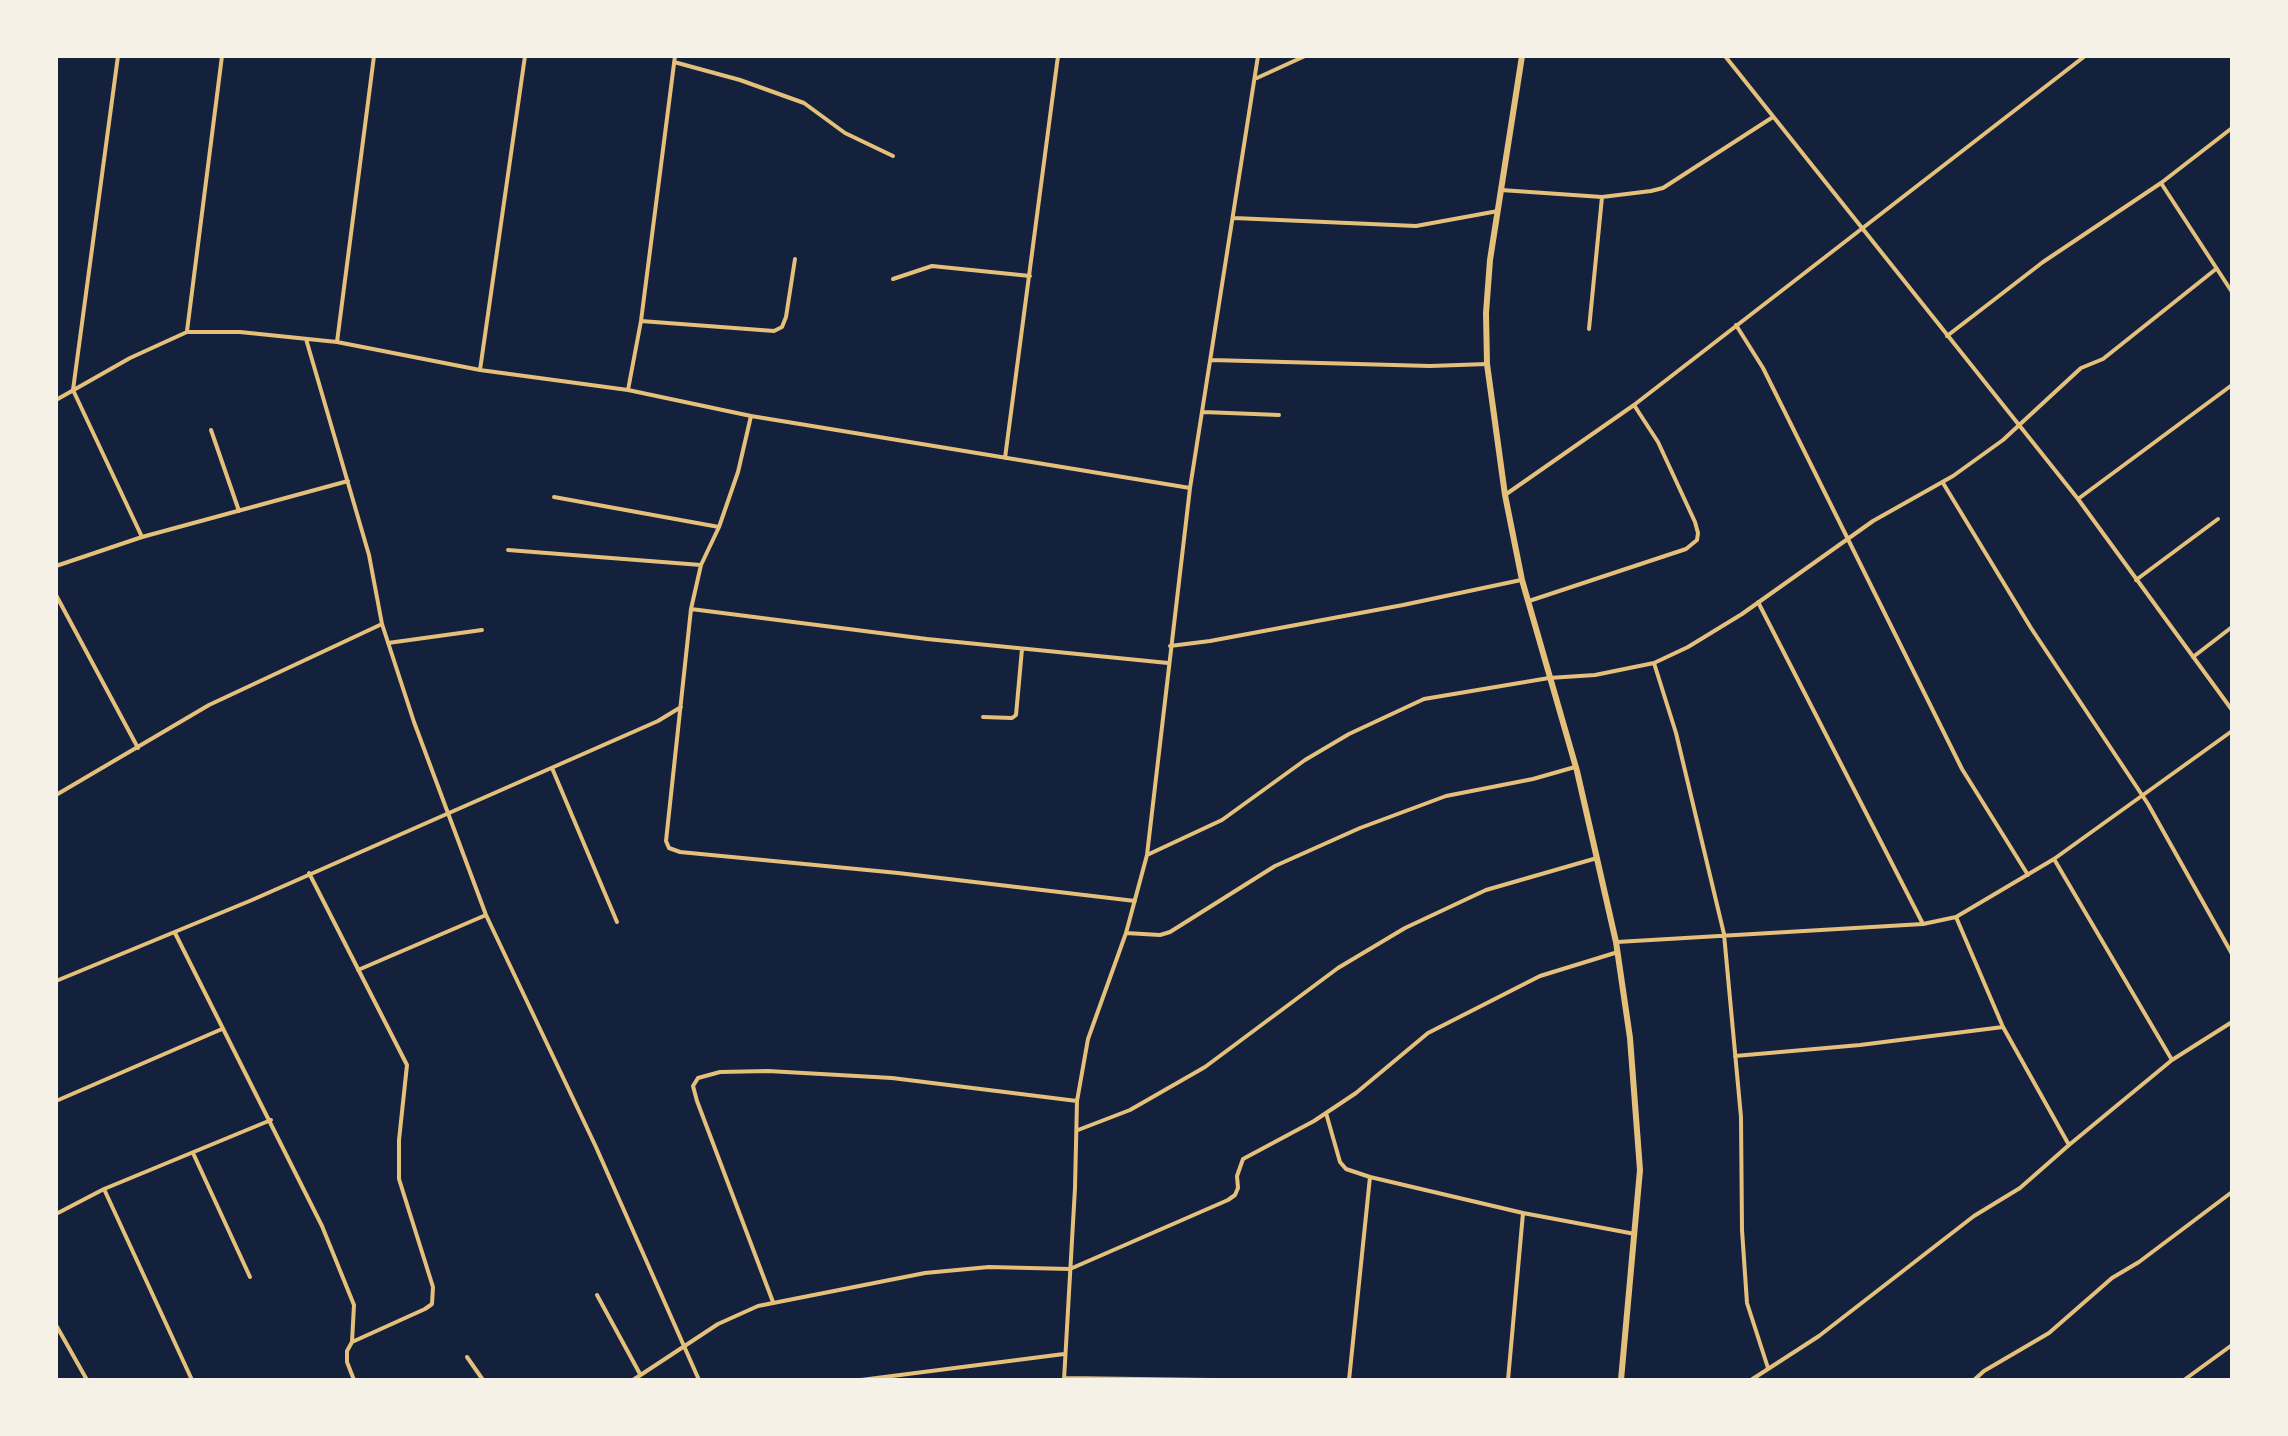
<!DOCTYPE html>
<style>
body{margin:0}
#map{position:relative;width:2288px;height:1436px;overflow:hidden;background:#14213d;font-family:"Fira Sans Condensed",sans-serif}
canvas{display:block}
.frame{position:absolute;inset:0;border:58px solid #f6f1e7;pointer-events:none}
</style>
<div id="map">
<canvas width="2288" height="1436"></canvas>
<div class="frame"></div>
</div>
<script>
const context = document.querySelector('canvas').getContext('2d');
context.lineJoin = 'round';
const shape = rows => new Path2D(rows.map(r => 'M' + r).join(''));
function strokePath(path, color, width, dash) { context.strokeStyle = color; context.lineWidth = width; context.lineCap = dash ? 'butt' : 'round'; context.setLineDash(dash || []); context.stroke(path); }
const minor = shape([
 [118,56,73,390,142,537],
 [1725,56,2078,499,2232,710],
 [674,62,740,80,804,103,845,133,893,156],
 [1257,78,1305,56],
 [2161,183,2232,292],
 [1501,190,1602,197,1651,191,1663,188,1773,117],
 [1234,218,1416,226,1498,211],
 [893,279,932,266,1030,276],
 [641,321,774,331,782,327,786,317,795,259],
 [1736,325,1763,368,1962,769,2028,875],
 [1589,329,1602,197],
 [187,331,222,56],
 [1947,336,2043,262,2161,183,2232,128],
 [306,339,369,555,382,624,414,722,486,915,596,1147,699,1380],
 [337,342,374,56],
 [1211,360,1430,366,1487,364],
 [480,370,525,56],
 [628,390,641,321,675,56],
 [56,400,130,358,187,332,240,332,337,342,480,370,628,390,751,416,1190,488],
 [1203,412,1279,415],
 [751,416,738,472,719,527,701,565,691,609,666,841,669,848,680,852,898,873,1135,901],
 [211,430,239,511],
 [1005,458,1058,56],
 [1943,483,2031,628,2148,804,2232,954],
 [1505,495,1634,405,2085,56],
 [554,497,719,527],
 [2078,499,2232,385],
 [508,550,701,565],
 [56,566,142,537,348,481],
 [2136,580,2218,519],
 [56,595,138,748],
 [1529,601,1686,549,1697,540,1698,533,1695,522,1658,442,1634,405],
 [1758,602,1923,924],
 [691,609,927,639,1168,663],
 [388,643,482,630],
 [1170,646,1210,641,1403,605,1521,580],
 [2193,657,2232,627],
 [1654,663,1676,733,1724,934,1741,1117,1742,1230,1747,1303,1768,1368],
 [983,717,1012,718,1016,715,1022,649],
 [552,768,617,922],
 [56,795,209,705,382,624],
 [1147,855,1222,820,1305,760,1349,734,1424,699,1549,678,1595,675,1654,663,1688,647,1742,614,1873,521,1953,476,2003,440,2081,368,2103,359,2216,269],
 [2054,859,2172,1060],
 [309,873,407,1065,399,1140,399,1179,433,1287,432,1304,425,1309,352,1342],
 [175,933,322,1226,354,1305,352,1342,347,1351,347,1362,354,1380],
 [1126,933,1160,935,1170,932,1275,866,1360,828,1446,796,1533,779,1575,767],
 [1617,942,1923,924,1956,917,2054,859,2232,731],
 [358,970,486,915],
 [56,981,252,900,449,813,658,721,681,707],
 [1735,1056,1860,1045,2003,1027],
 [56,1101,222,1029],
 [1326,1113,1340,1162,1346,1169,1370,1177,1523,1213,1635,1234],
 [1078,1130,1130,1110,1205,1067,1338,968,1405,928,1486,890,1597,858],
 [2069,1145,2172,1060,2232,1022],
 [193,1153,250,1277],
 [104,1189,192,1380],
 [56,1214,104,1189,271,1120],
 [597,1295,640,1374],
 [773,1302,697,1101,693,1086,698,1078,720,1072,768,1071,892,1078,1077,1101],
 [56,1325,87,1380],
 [467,1357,483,1380],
 [1065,1378,1210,1380],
 [633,1380,718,1324,758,1306,925,1273,989,1267,1070,1269,1228,1200,1235,1195,1238,1188,1237,1176,1243,1159,1314,1121,1356,1093,1428,1033,1540,976,1618,952],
 [861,1380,1064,1354],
 [1064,1380,1075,1188,1077,1101,1088,1039,1126,933,1147,855,1190,488,1258,56],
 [1349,1380,1370,1177],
 [1508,1380,1523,1213],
 [1751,1380,1819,1336,1974,1216,2020,1188,2069,1145,2003,1027,1956,917],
 [1974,1380,1984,1371,2049,1333,2112,1278,2139,1262,2232,1192],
 [2184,1380,2232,1345]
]);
const tertiary = shape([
 [1522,56,1490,260,1486,313,1487,364,1505,495,1522,580,1577,771,1616,942,1630,1038,1640,1170,1621,1380]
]);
strokePath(minor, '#e5c07b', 4);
strokePath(tertiary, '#e5c07b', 6);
</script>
